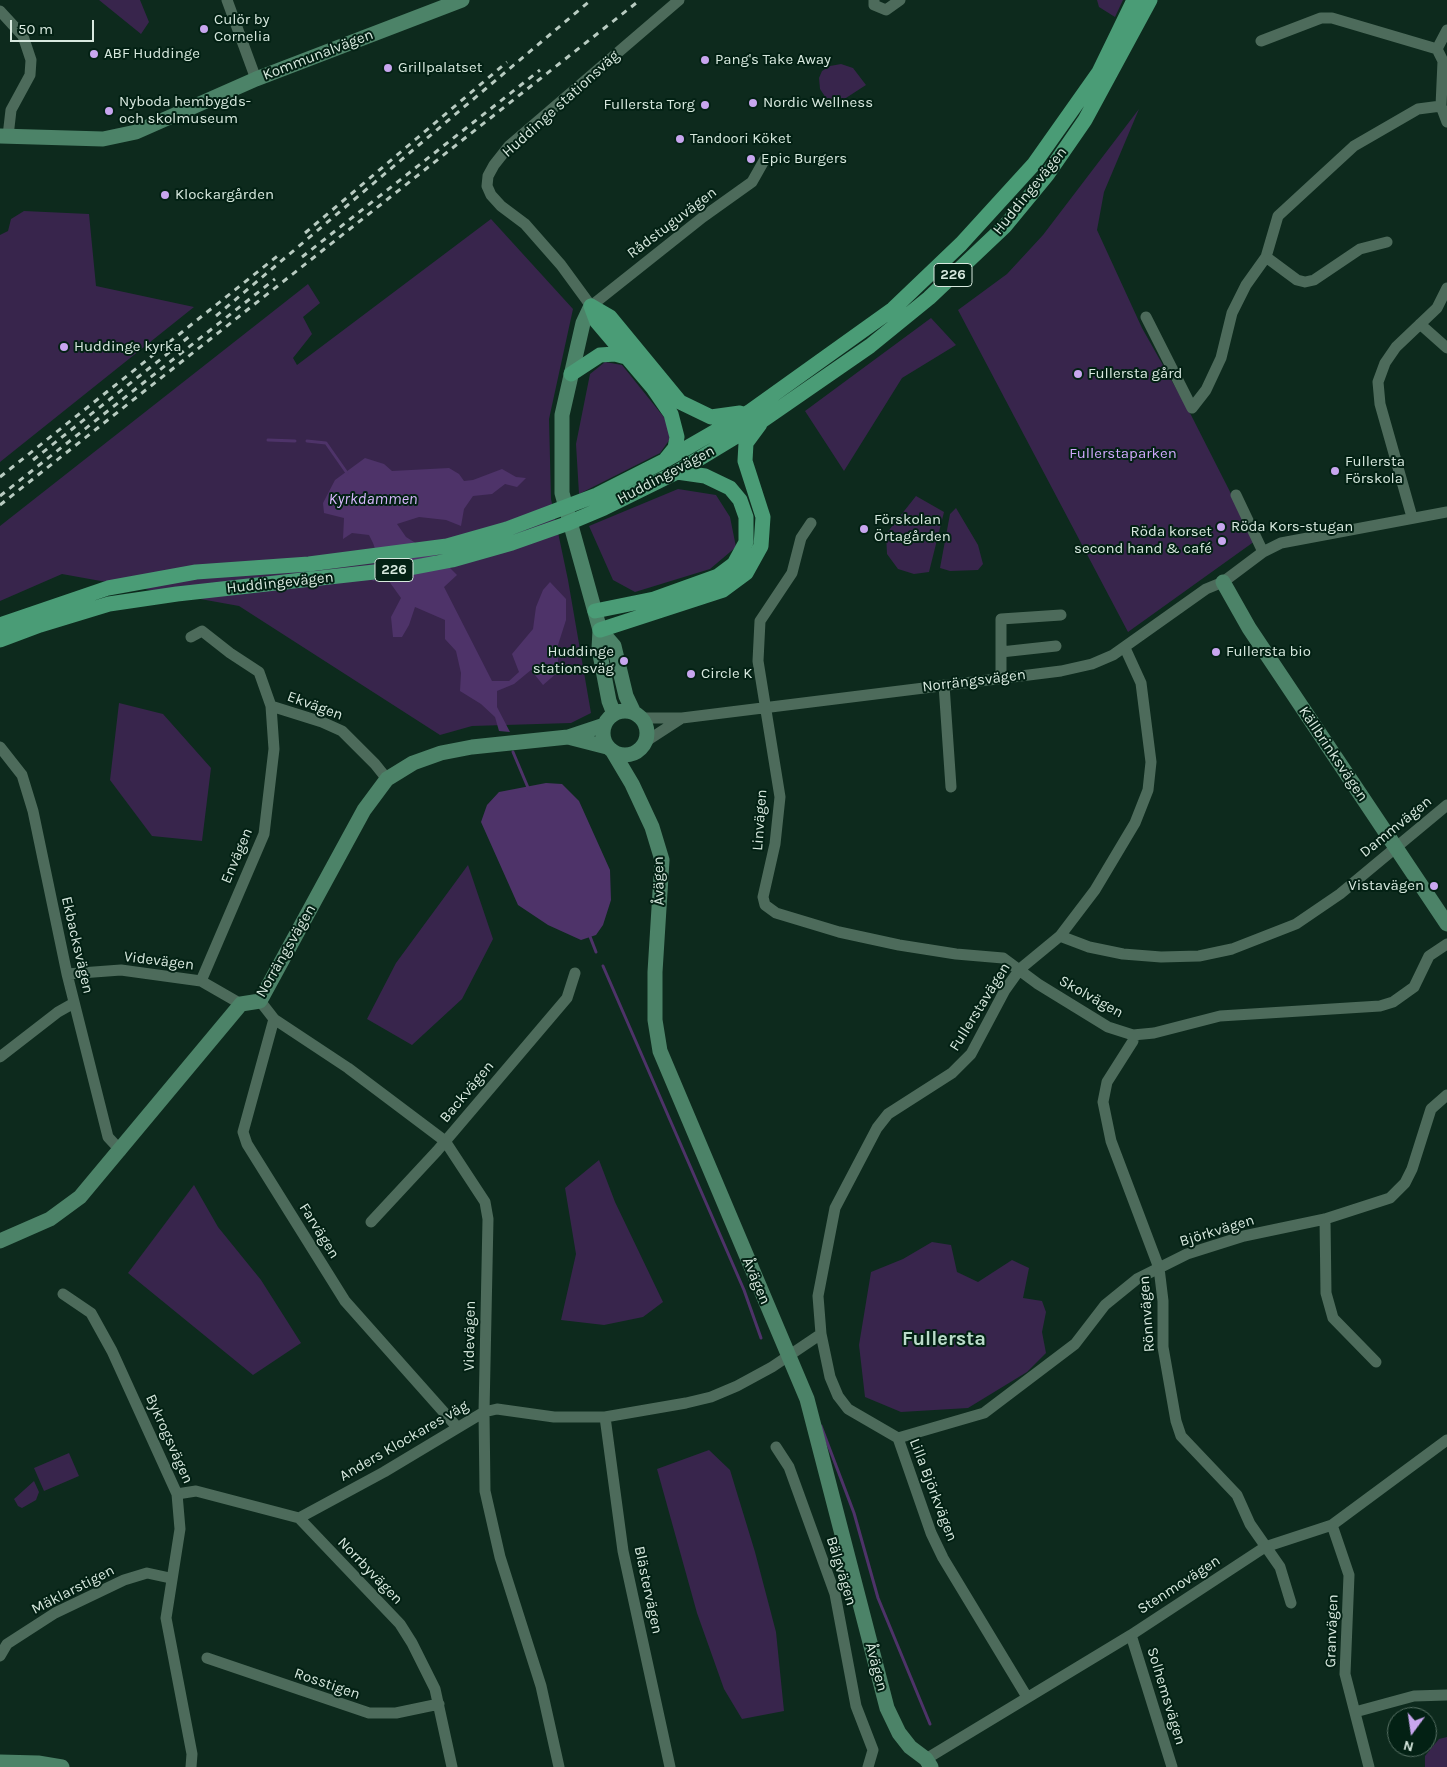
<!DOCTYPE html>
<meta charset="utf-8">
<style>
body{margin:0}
#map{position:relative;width:1447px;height:1767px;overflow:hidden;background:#0d2a1d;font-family:Karla,sans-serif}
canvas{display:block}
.north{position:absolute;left:1387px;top:1707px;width:50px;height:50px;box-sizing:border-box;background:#032114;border:1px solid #587165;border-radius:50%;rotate:194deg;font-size:14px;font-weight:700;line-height:20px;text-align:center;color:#d8e9df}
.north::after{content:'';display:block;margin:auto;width:18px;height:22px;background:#c8a6ef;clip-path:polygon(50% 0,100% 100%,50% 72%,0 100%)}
.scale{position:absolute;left:10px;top:20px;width:84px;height:22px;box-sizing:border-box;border:2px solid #d8e9df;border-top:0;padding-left:6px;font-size:15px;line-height:18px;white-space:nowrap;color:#d8e9df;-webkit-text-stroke:4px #032114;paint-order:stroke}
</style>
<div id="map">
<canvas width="1447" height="1767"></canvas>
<div class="north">N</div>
<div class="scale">50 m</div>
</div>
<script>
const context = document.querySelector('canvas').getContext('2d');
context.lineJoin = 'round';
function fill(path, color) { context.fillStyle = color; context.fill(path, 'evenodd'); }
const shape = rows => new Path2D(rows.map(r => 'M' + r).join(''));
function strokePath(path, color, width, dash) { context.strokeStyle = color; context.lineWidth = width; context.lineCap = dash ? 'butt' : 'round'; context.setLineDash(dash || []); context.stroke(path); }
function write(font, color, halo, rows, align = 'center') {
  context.font = font + ' Karla,sans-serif'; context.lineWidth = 4; context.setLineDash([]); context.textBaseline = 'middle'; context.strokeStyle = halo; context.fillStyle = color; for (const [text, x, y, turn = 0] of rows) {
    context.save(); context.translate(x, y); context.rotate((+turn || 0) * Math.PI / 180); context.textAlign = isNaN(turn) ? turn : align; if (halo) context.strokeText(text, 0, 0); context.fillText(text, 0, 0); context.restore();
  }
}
const green = shape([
 [99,0,140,0,149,22,141,34],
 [1097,0,1123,0,1115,17,1099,7],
 [841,64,853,68,866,85,832,107,820,89,819,78,822,71,830,66],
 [1139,109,1104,192,1097,230,1142,328,1191,415,1255,541,1128,632,958,310,1007,274,1043,235],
 [24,211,89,214,96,286,194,307,0,462,0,235,8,231,11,219],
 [491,219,573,309,549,419,551,499,568,580,591,713,571,723,472,726,440,735,239,606,62,574,0,601,0,526,308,284,320,303,303,317,312,334,293,358,297,365],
 [931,318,956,345,902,378,844,471,805,411],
 [605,362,622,365,667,421,670,439,660,453,579,494,576,444,590,374],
 [678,489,716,495,730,517,736,547,710,569,635,592,613,580,589,526],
 [916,496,944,512,929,572,914,574,898,569,887,554,886,534],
 [956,508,978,545,983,564,978,570,950,571,940,568,950,514],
 [119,703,163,714,211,768,202,841,152,836,110,780],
 [468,865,493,939,462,999,412,1045,367,1019,396,963],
 [599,1160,615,1202,663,1302,643,1317,604,1325,561,1320,576,1254,565,1188],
 [194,1185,218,1227,261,1280,301,1343,253,1375,128,1273],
 [932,1242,951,1245,957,1272,978,1282,1012,1260,1029,1268,1023,1298,1042,1301,1046,1312,1042,1332,1046,1353,1027,1372,968,1408,901,1412,865,1397,859,1345,871,1272,903,1259],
 [709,1450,730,1470,755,1552,776,1632,784,1711,742,1719,724,1689,697,1613,657,1469],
 [69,1453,79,1476,44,1491,34,1468],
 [34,1481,39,1492,36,1500,22,1508,18,1506,14,1499],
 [1447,1737,1447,1767,1425,1767,1425,1756,1439,1739]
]);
const water = shape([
 [365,458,384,464,392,471,449,468,459,474,464,481,473,480,502,469,516,477,526,478,517,487,505,484,492,494,473,496,464,509,461,526,446,520,419,517,397,524,406,537,441,559,457,575,444,587,492,681,509,681,519,672,512,654,533,629,536,607,543,590,550,582,566,599,566,620,558,645,558,672,543,685,531,670,514,684,497,691,497,707,510,732,499,731,495,717,481,704,460,691,461,673,456,651,445,639,445,620,415,607,409,625,402,637,393,637,391,617,401,598,386,577,373,581,371,578,379,560,373,543,369,535,352,533,343,539,344,518,324,513,323,503,335,480],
 [546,783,562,784,579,801,610,870,611,900,603,925,596,935,581,940,548,925,518,905,481,822,487,805,499,792]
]);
const stream = shape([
 [268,440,295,441],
 [307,441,326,443,347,473],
 [513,752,529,790],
 [589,934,596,952],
 [603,966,744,1290,761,1338],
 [821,1426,854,1513,878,1598,930,1724]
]);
const street = shape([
 [227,0,256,79],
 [679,0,509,146,494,165,488,176,487,186,491,195,501,206,525,224,561,265,591,306,703,217,752,182,765,159],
 [874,0,874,5,886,10,900,0],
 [0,11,23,36,31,60,30,75,11,110,8,136],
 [1447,30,1437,49,1443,61,1441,106,1447,122],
 [1261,41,1321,18,1332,18,1437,49],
 [1266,257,1297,280,1305,282,1314,280,1360,249,1387,242],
 [1146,317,1192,408,1206,390,1221,358,1232,313,1246,285,1266,257,1278,216,1354,146,1418,109,1441,106],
 [1420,324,1447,348],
 [1236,495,1263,552],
 [1412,517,1380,404,1378,382,1385,363,1396,347,1437,308,1447,288],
 [811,523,801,538,792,573,760,621,758,661,780,797,775,844,763,897,765,905,776,913,839,932,899,945,956,954,1003,958,1038,984,1108,1027,1133,1035,1154,1033,1220,1016,1380,1006,1393,1002,1414,987,1429,956,1447,944],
 [191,637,202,631,230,653,259,672,271,706,322,722,342,731,375,764,387,779],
 [1001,652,1056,646],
 [1001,678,1001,619,1061,615],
 [944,685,951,787],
 [641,718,682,718,1061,671,1092,664,1113,655,1206,589,1223,582,1263,552,1281,543,1447,512],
 [645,742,682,718],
 [0,747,22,775,33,811,67,974,108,1137,121,1151],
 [1060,936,1089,947,1123,954,1161,957,1199,956,1232,949,1296,924,1340,894,1447,805],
 [67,974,121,970,201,981,241,1004],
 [201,981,264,834,274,749,271,706],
 [260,1001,274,1019,348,1068,445,1141,485,1202,488,1219,484,1412,485,1491,500,1557,541,1686,559,1767],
 [274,1019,243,1132,247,1144,345,1301,457,1427],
 [1133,1035,1133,1041,1107,1082,1103,1102,1111,1141,1159,1268,1163,1301,1163,1347,1176,1421,1181,1436,1237,1495,1250,1524,1280,1567,1291,1603],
 [0,1057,58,1012,74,1003],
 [1325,1219,1326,1293,1333,1318,1376,1362],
 [371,1222,437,1151,567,998,575,973],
 [63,1294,91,1313,112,1351,177,1494,180,1529,166,1618,192,1754,191,1767],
 [821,1334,830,1377,838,1396,848,1409,898,1438,931,1533,943,1558,1027,1697],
 [605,1417,623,1551,670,1767],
 [898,1438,984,1413,1075,1344,1105,1305,1137,1279,1187,1254,1244,1236,1325,1219,1390,1198,1405,1183,1412,1169,1431,1109,1447,1095],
 [776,1447,789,1467,835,1594,856,1706,873,1750,868,1767],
 [177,1494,196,1491,299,1518,400,1624,412,1643,435,1689,452,1767],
 [299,1518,384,1472,484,1412,497,1409,554,1417,605,1417,686,1403,711,1397,737,1386,772,1367,821,1334,818,1296,835,1208,877,1128,888,1114,952,1073,971,1054,1005,990,1020,969,1060,936,1095,890,1135,823,1148,790,1151,762,1141,683,1125,648],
 [1332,1525,1349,1575,1345,1674,1369,1767],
 [1131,1635,1172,1767],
 [0,1656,7,1644,55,1613,124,1580,147,1573,170,1578],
 [207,1658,369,1713,396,1713,439,1704],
 [1355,1712,1414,1696,1447,1695],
 [926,1759,1131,1635,1265,1547,1332,1525,1447,1440]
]);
const secondary = shape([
 [0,136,103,139,136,132,256,79,462,0],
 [591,306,583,323,562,415,562,493,600,630,599,649,609,701,614,714],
 [1223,582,1249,628,1447,924],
 [600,630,614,646,626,696,634,713],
 '603 733a22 22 0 1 1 44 0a22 22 0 1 1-44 0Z',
 [568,737,607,747],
 [613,752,632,784,652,827,662,860,655,972,655,1020,660,1051,807,1399,887,1708,899,1733,910,1747,926,1759,931,1767],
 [0,1241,50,1219,80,1197,241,1004,260,1001,364,810,387,779,413,763,441,753,472,747,568,737,604,725],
 [0,1762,38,1763,62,1767]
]);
const primary = shape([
 [591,306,610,317,680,402,711,417,740,413],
 [591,306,597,322,653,388,671,414,677,437,675,448,666,459],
 [571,374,600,355,615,354,626,357],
 [595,611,654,599,718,576,734,564,746,542,746,517,740,500,730,488,705,476,677,472],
 [0,625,108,588,196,572,309,564,447,546,507,529,597,495,664,461,749,412,893,309,961,244,1034,164,1099,72,1134,0],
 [600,630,723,590,746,573,761,546,763,517,745,461,746,443,760,424],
 [0,640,40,625,109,604,177,594,410,568,452,560,512,543,566,524,604,508,677,472,763,420,870,346,929,298,1005,226,1047,175,1085,120,1150,0]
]);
const rail = shape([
 [305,233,507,62],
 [302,257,540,70],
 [216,316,591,0],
 [33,460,190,336],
 [0,477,280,254],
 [0,496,275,279],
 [0,505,640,0]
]);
const markers = [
 [204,29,5,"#c8a6ef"],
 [94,54,5,"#c8a6ef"],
 [705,60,5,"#c8a6ef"],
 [388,68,5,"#c8a6ef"],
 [753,103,5,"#c8a6ef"],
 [705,105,5,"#c8a6ef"],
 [109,111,5,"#c8a6ef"],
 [680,139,5,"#c8a6ef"],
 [751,159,5,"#c8a6ef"],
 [165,195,5,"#c8a6ef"],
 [64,347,5,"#c8a6ef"],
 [1078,374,5,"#c8a6ef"],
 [1335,471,5,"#c8a6ef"],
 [1221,527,5,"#c8a6ef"],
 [864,529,5,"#c8a6ef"],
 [1222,541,5,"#c8a6ef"],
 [1216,652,5,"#c8a6ef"],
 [624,661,5,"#c8a6ef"],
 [691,674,5,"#c8a6ef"],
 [1434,886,5,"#c8a6ef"]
];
const shields = [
 [953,275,38],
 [394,570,38]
];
const shieldNames = [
 ["226",953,275],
 ["226",394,570]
];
const poiNames = [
 ["Culör by",214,20],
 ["Cornelia",214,37],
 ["ABF Huddinge",104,54],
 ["Pang's Take Away",715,60],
 ["Grillpalatset",398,68],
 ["Nyboda hembygds-",119,102],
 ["och skolmuseum",119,119],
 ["Nordic Wellness",763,103],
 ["Fullersta Torg",695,105,"right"],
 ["Tandoori Köket",690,139],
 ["Epic Burgers",761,159],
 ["Klockargården",175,195],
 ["Huddinge kyrka",74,347],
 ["Fullersta gård",1088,374],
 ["Fullersta",1345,462],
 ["Förskola",1345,479],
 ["Förskolan",874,520],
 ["Örtagården",874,537],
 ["Röda Kors-stugan",1231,527],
 ["Röda korset",1212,532,"right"],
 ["second hand & café",1212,549,"right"],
 ["Huddinge",614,652,"right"],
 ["stationsväg",614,669,"right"],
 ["Fullersta bio",1226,652],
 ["Circle K",701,674],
 ["Vistavägen",1424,886,"right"]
];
const streetNames = [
 ["Kommunalvägen",318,55,-21],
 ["Huddinge stationsväg",561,104,-42],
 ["Huddingevägen",1030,191,-51],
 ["Rådstuguvägen",672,223,-37],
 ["Huddingevägen",666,475,-28],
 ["Huddingevägen",280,583,-6],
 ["Norrängsvägen",974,681,-7],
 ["Ekvägen",315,706,20],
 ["Källbrinksvägen",1333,754,56],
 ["Linvägen",760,820,-86],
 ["Dammvägen",1396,827,-39],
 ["Envägen",237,856,-67],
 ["Åvägen",659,881,-91],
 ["Ekbacksvägen",77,945,77],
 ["Norrängsvägen",286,951,-60],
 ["Videvägen",159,961,7],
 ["Skolvägen",1091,997,29],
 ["Fullerstavägen",980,1007,-58],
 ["Backvägen",467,1092,-50],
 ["Farvägen",319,1231,58],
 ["Björkvägen",1217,1231,-17],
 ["Åvägen",756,1281,67],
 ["Rönnvägen",1147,1314,-94],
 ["Videvägen",470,1336,-89],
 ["Bykrogsvägen",169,1439,66],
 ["Anders Klockares väg",404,1441,-30],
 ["Lilla Björkvägen",933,1490,69],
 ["Norrbyvägen",370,1571,46],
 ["Bälgvägen",841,1571,73],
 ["Stenmovägen",1179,1585,-33],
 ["Mäklarstigen",73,1590,-27],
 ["Blästervägen",648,1590,78],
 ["Granvägen",1332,1631,-88],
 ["Åvägen",876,1667,75],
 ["Rosstigen",327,1684,19],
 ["Solhemsvägen",1166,1696,73]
];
const parkNames = [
 ["Fullerstaparken",1123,454]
];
const waterNames = [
 ["Kyrkdammen",373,499]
];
const districtNames = [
 ["Fullersta",944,1339]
];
fill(green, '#38254c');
fill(water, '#4e3369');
strokePath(stream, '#4e3369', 3);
strokePath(street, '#4d6b5b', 11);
strokePath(secondary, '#4c8368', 15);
strokePath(primary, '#4a9c76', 15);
strokePath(rail, '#b8cbc1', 3, [6, 6]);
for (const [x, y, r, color] of markers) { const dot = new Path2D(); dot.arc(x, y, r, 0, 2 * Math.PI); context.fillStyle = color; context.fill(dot); strokePath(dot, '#032114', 2); }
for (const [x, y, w] of shields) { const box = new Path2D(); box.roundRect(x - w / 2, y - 11.5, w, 23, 4); context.fillStyle = '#032114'; context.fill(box); strokePath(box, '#d8e9df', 1); }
write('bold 14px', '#d8e9df', null, shieldNames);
write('15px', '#d8e9df', '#032114', poiNames, 'left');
write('15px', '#d8e9df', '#032114', streetNames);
write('15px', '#d1a9fe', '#032114', parkNames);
write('italic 16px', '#d8b8fd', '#032114', waterNames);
write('bold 20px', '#badbc9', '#032114', districtNames);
</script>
